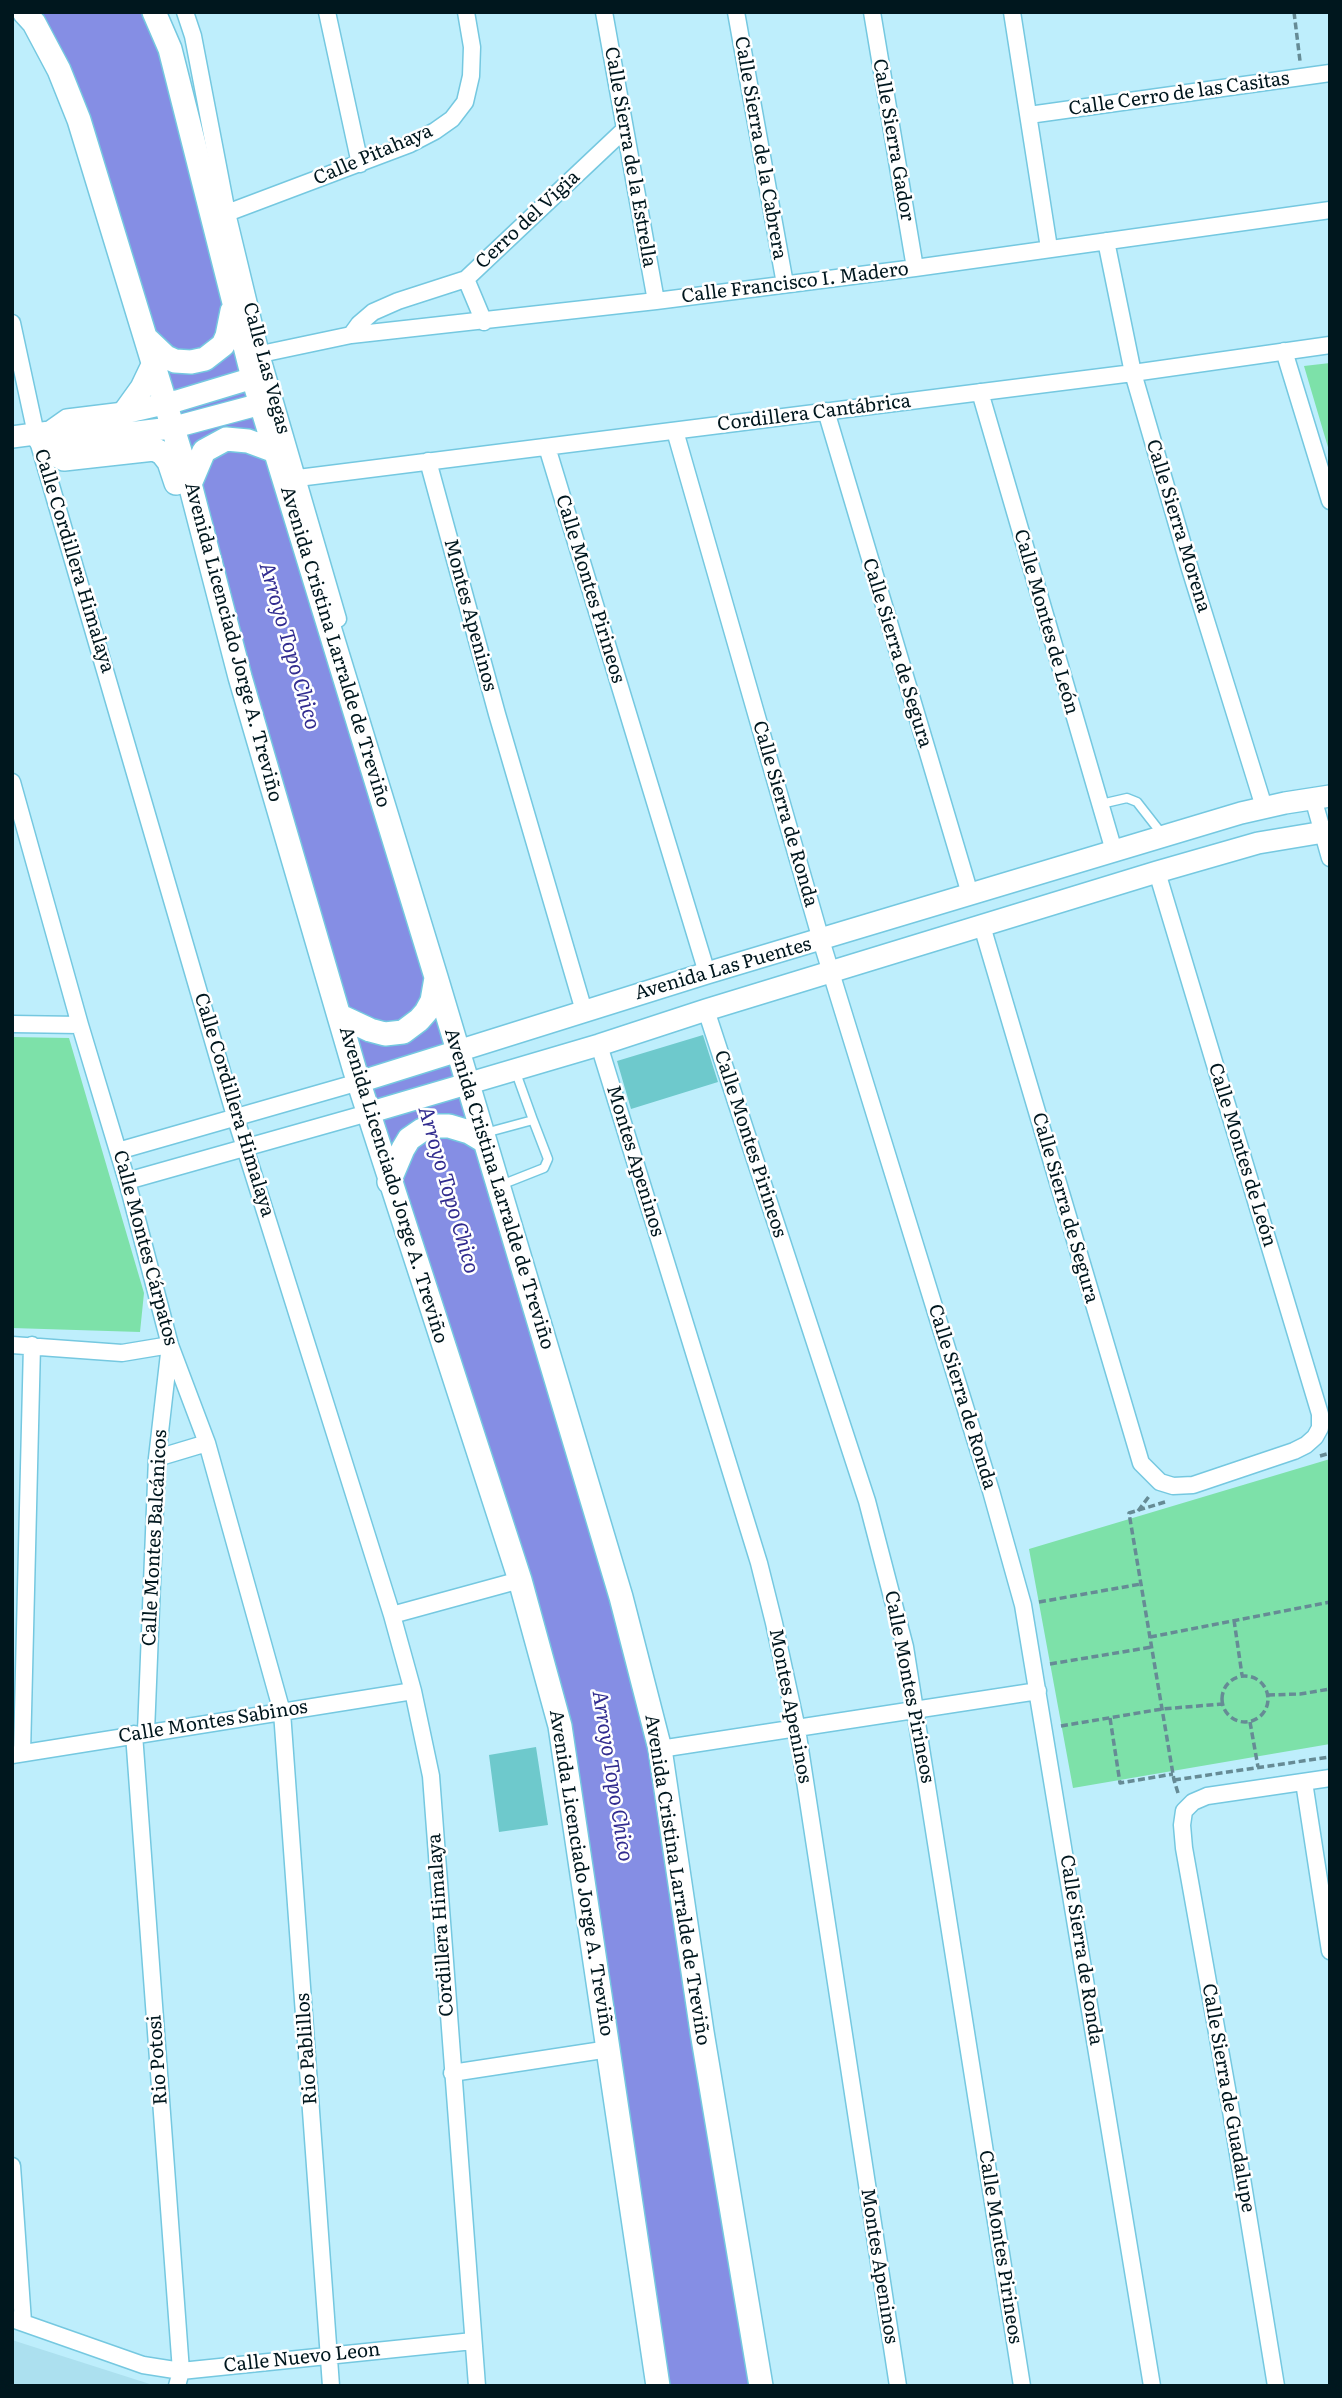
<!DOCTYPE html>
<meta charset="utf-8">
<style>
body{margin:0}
#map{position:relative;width:1342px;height:2398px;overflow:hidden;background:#beeefc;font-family:Literata,serif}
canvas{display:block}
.frame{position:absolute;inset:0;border:14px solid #00171e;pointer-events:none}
</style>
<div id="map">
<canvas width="1342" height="2398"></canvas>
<div class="frame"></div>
</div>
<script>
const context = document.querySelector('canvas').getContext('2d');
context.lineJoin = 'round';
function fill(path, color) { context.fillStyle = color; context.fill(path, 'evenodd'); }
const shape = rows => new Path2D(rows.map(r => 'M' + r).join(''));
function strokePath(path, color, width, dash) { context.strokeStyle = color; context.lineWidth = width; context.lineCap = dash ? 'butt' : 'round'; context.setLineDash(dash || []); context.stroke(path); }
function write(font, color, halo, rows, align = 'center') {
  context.font = font + ' Literata,serif'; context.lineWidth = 5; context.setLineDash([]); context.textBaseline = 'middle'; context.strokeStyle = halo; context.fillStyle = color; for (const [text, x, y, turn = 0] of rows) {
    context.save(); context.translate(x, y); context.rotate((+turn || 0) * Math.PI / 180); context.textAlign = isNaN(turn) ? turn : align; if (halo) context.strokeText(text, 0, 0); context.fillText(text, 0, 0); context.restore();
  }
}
const built = shape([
 [12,2340,156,2386,12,2386]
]);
const green = shape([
 [1330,363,1330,454,1304,366],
 [12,1037,69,1038,144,1293,140,1332,12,1328],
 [1330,1459,1330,1744,1073,1788,1029,1549]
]);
const water = shape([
 [24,12,154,12,660,1749,761,2386,658,2386,560,1726,79,120]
]);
const building = shape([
 [703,1035,718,1082,631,1109,617,1061],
 [536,1747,548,1825,499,1832,489,1755]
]);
const path = shape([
 [1294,12,1300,61],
 [1320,1456,1330,1453],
 [1165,1502,1129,1513,1174,1780,1178,1793],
 [1138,1511,1150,1495],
 [1039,1602,1141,1584],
 [1234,1620,1242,1675],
 [1150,1637,1330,1602],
 [1050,1664,1152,1647],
 '1222 1699a23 23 0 1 1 46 0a23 23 0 1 1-46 0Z',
 [1268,1695,1300,1694,1330,1689],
 [1110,1718,1120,1783,1173,1774],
 [1250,1722,1258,1767],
 [1061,1726,1162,1709,1222,1704],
 [1174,1780,1330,1757]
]);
const service = shape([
 [1101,804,1127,798,1137,802,1162,834],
 [515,1070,533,1120],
 [485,1133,533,1120,548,1159,544,1168,501,1185]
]);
const minor = shape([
 [185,12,193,36,227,213,261,354,338,619],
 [327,12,360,164],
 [604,12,656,301],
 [736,12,785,284],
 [872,12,915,268],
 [1012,12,1049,248],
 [1029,115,1330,73],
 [227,213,410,144,435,131,452,119,465,102,471,76,472,47,466,12],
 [1106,241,1133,373,1190,569,1264,807],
 [466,279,484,322],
 [12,323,36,434,235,1116,392,1615,413,1691,431,1776,477,2386],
 [351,335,359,324,373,312,398,301,466,279,625,129],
 [1284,351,1330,501],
 [261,354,351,335,656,301,915,268,1330,210],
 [980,392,1114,851],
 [826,411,970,894],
 [675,431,821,940,991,1491,1023,1605,1152,2386],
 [547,447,707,973],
 [428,461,497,714,584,1011],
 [298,478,1133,373,1330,345],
 [12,782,80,1025,127,1181,170,1345,207,1443,282,1712,331,2386],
 [1313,798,1330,858],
 [982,926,1141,1463,1160,1482,1173,1486,1193,1485,1294,1451,1306,1445,1315,1437,1320,1428,1320,1414,1157,872],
 [706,1010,867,1501,905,1647,1022,2386],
 [12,1024,80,1025],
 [599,1045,759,1563,774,1623,797,1729,898,2386],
 [118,1151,359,1082],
 [127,1181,368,1113],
 [12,1345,122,1353,170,1345,157,1458,146,1732],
 [157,1458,207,1443],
 [392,1615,520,1580],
 [134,1734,181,2371,177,2386],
 [660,1749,1038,1691],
 [22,1753,32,1345],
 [12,1755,413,1691],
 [1304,1782,1330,1951],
 [452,2073,609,2049],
 [12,2166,23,2322],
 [12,2319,143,2365,181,2371,473,2341],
 [1276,2386,1231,2111,1184,1848,1182,1825,1184,1811,1193,1802,1207,1796,1330,1778]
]);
const tertiary = shape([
 [50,432,60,439,69,440,171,428,261,404],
 [12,437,50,432,67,420,124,413,177,401,253,378],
 [359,1082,707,973,1241,813,1285,803,1330,796],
 [368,1113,599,1045,706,1010,1157,872,1258,843,1330,831]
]);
const secondary = shape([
 [24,12,34,23,59,70,79,120,190,484,240,677,355,1071,520,1580,560,1726,658,2386],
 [154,12,170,49,253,378,436,977,621,1597,660,1749,702,2032,761,2386],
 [146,338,166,357,175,361,191,362,205,359,223,345,227,336,232,311],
 [124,413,142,388,153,365],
 [36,434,49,451,64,459,154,449,162,453,169,462,176,483],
 [190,484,204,451,226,439,248,441,275,451],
 [340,1016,370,1030,385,1034,403,1032,419,1020,426,1012,432,1001,436,978],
 [389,1182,403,1149,409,1139,422,1130,436,1126,449,1126,469,1132,484,1141]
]);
const streetNames = [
 ["Calle Cerro de las Casitas",1179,94,-8],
 ["Calle Sierra Gador",893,140,80],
 ["Calle Sierra de la Cabrera",760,148,80],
 ["Calle Pitahaya",373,155,-23],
 ["Calle Sierra de la Estrella",630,157,80],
 ["Cerro del Vigia",528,220,-43],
 ["Calle Francisco I. Madero",795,283,-7],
 ["Calle Las Vegas",266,368,75],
 ["Cordillera Cantábrica",814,413,-7],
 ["Calle Sierra Morena",1178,526,73],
 ["Calle Cordillera Himalaya",74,561,73],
 ["Calle Montes Pirineos",590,589,73],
 ["Montes Apeninos",470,615,75],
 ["Calle Montes de León",1046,622,74],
 ["Avenida Licenciado Jorge A. Treviño",233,642,75],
 ["Avenida Cristina Larralde de Treviño",335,647,73],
 ["Calle Sierra de Segura",897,653,73],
 ["Calle Sierra de Ronda",785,814,74],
 ["Avenida Las Puentes",723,969,-16],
 ["Calle Cordillera Himalaya",234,1105,73],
 ["Calle Montes Pirineos",750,1144,72],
 ["Calle Montes de León",1242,1155,73],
 ["Montes Apeninos",635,1161,73],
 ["Avenida Licenciado Jorge A. Treviño",393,1185,73],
 ["Avenida Cristina Larralde de Treviño",499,1189,73],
 ["Calle Sierra de Segura",1065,1208,74],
 ["Calle Montes Cárpatos",145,1248,75],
 ["Calle Sierra de Ronda",962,1397,73],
 ["Calle Montes Balcánicos",155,1538,-87],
 ["Calle Montes Pirineos",909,1687,79],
 ["Montes Apeninos",790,1706,79],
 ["Calle Montes Sabinos",213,1722,-9],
 ["Avenida Licenciado Jorge A. Treviño",581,1873,81],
 ["Avenida Cristina Larralde de Treviño",677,1880,81],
 ["Cordillera Himalaya",441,1925,-94],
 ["Calle Sierra de Ronda",1081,1950,81],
 ["Rio Pablillos",307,2049,-94],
 ["Rio Potosi",158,2060,-94],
 ["Calle Sierra de Guadalupe",1228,2098,80],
 ["Calle Montes Pirineos",1000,2247,81],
 ["Montes Apeninos",879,2266,81],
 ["Calle Nuevo Leon",302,2358,-6]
];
const waterNames = [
 ["Arroyo Topo Chico",289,646,74],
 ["Arroyo Topo Chico",448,1190,74],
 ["Arroyo Topo Chico",612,1776,81]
];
fill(built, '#ace0ef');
fill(green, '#7de1a9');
fill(water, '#858ee4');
fill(building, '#6ec9cc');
strokePath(service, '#75c8e0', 11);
strokePath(minor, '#75c8e0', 19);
strokePath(tertiary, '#75c8e0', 24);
strokePath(secondary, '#75c8e0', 26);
strokePath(path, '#668b95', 3.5, [7, 3.5]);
strokePath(service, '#fff', 8);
strokePath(minor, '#fff', 16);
strokePath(tertiary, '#fff', 21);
strokePath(secondary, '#fff', 23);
write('19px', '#00171e', '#fff', streetNames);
write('italic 21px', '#312c8f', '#fff', waterNames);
</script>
